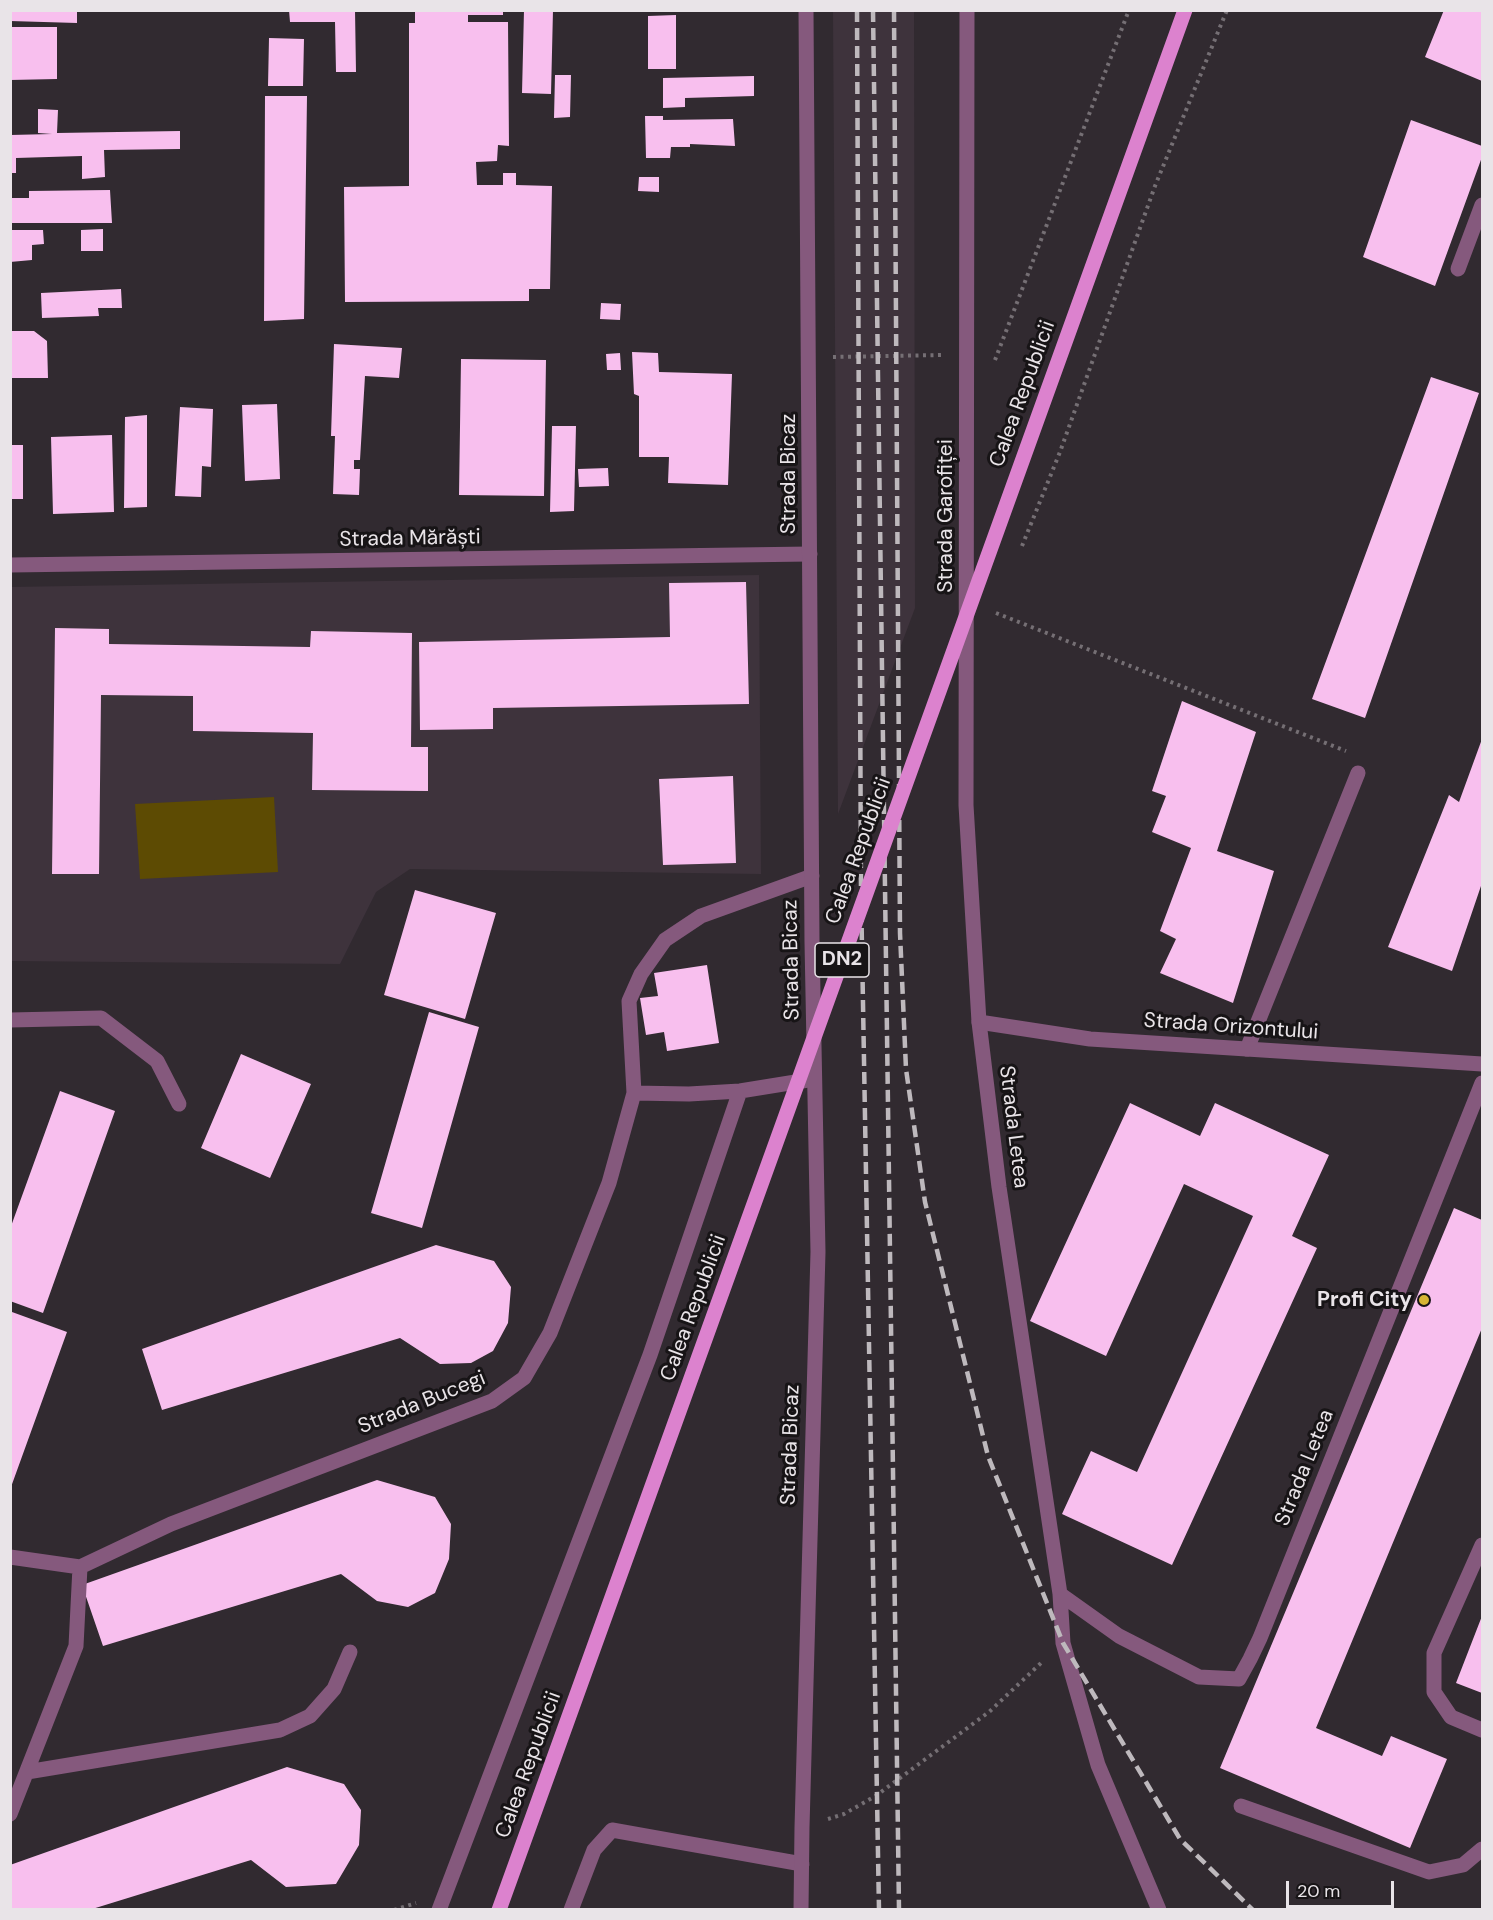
<!DOCTYPE html>
<meta charset="utf-8">
<style>
body{margin:0}
#map{position:relative;width:1493px;height:1920px;overflow:hidden;background:#312a30;font-family:"DM Sans",sans-serif}
canvas{display:block}
.frame{position:absolute;inset:0;border:12px solid #e9e4e8;pointer-events:none}
.scale{position:absolute;left:1286px;top:1881px;width:108px;height:27px;box-sizing:border-box;border:3px solid #e9e4e8;border-top:0;padding-left:8px;font-size:18px;line-height:21px;white-space:nowrap;color:#e9e4e8;-webkit-text-stroke:4px #171416;paint-order:stroke}
</style>
<div id="map">
<canvas width="1493" height="1920"></canvas>
<div class="frame"></div>
<div class="scale">20 m</div>
</div>
<script>
const context = document.querySelector('canvas').getContext('2d');
context.lineJoin = 'round';
function fill(path, color) { context.fillStyle = color; context.fill(path, 'evenodd'); }
const shape = rows => new Path2D(rows.map(r => 'M' + r).join(''));
function strokePath(path, color, width, dash) { context.strokeStyle = color; context.lineWidth = width; context.lineCap = dash ? 'butt' : 'round'; context.setLineDash(dash || []); context.stroke(path); }
function write(font, color, halo, rows, align = 'center') {
  context.font = font + ' "DM Sans",sans-serif'; context.lineWidth = 6; context.setLineDash([]); context.textBaseline = 'middle'; context.strokeStyle = halo; context.fillStyle = color; for (const [text, x, y, turn = 0] of rows) {
    context.save(); context.translate(x, y); context.rotate((+turn || 0) * Math.PI / 180); context.textAlign = isNaN(turn) ? turn : align; if (halo) context.strokeText(text, 0, 0); context.fillText(text, 0, 0); context.restore();
  }
}
const built = shape([
 [833,11,914,11,915,608,838,814],
 [759,575,761,874,410,869,376,892,340,964,11,961,10,587]
]);
const green = shape([
 [274,797,278,872,140,879,135,804]
]);
const building = shape([
 [10,10,77,10,77,23,10,21],
 [289,10,355,10,356,72,336,72,335,22,290,22],
 [415,10,503,10,503,15,468,15,468,22,508,22,509,146,498,145,497,161,476,162,477,185,503,185,503,173,516,173,516,185,552,186,550,289,529,289,529,301,345,302,344,187,409,186,409,23,415,23],
 [524,10,553,10,551,94,522,93],
 [1444,10,1482,10,1482,81,1425,57],
 [676,15,676,69,648,69,648,16],
 [10,27,57,27,57,79,10,80],
 [269,38,304,39,303,86,268,86],
 [555,75,571,75,570,117,554,118],
 [754,76,754,96,685,98,685,107,663,108,663,78],
 [265,96,307,96,304,319,264,321],
 [38,109,58,110,57,133,180,131,180,149,104,150,105,177,82,179,82,156,16,158,16,173,10,173,10,135,52,134,38,133],
 [645,116,663,116,663,120,733,119,735,146,690,144,690,147,671,147,670,158,646,158],
 [1411,120,1482,146,1482,157,1435,286,1363,257],
 [639,177,659,177,659,192,638,191],
 [110,190,112,223,10,223,10,198,29,198,29,191],
 [103,229,103,251,81,251,81,230],
 [10,230,43,230,44,244,32,245,32,260,10,262],
 [121,289,122,308,98,308,99,316,42,318,41,293],
 [601,303,621,304,620,320,600,319],
 [10,331,34,331,47,341,48,378,10,378],
 [334,344,402,348,399,378,365,376,360,460,354,460,354,469,360,469,359,495,333,494,335,436,331,436],
 [632,352,658,353,659,372,732,374,728,485,668,483,669,457,639,457,639,396,634,394],
 [620,353,621,370,607,370,606,354],
 [461,359,546,360,544,496,459,495],
 [1431,377,1479,393,1365,718,1312,699],
 [277,404,280,479,245,481,242,405],
 [180,407,213,409,211,467,202,466,201,497,175,496],
 [147,415,147,507,124,508,125,417],
 [552,426,576,426,574,511,550,512],
 [112,435,114,512,53,514,51,437],
 [10,445,23,445,23,499,10,499],
 [608,468,609,486,579,487,578,469],
 [746,582,749,704,493,708,493,729,420,730,419,642,670,637,669,583],
 [55,628,109,629,109,644,310,647,311,631,412,633,411,747,428,747,428,791,312,790,313,733,193,731,193,696,101,695,99,874,52,874],
 [1182,701,1256,732,1217,851,1274,871,1233,1003,1160,973,1176,939,1160,931,1191,848,1152,832,1166,796,1152,791],
 [1482,739,1482,883,1452,971,1388,947,1449,795,1459,802],
 [733,776,736,863,663,865,659,779],
 [415,890,496,913,465,1019,384,995],
 [707,965,719,1043,667,1051,664,1032,646,1035,640,998,658,996,654,973],
 [429,1012,479,1027,422,1228,371,1213],
 [241,1054,311,1084,270,1178,201,1148],
 [60,1091,115,1111,43,1313,10,1301,10,1229],
 [1130,1103,1200,1136,1215,1103,1329,1155,1292,1236,1317,1248,1172,1565,1062,1514,1091,1451,1137,1472,1253,1216,1184,1184,1106,1356,1030,1321],
 [1454,1208,1482,1220,1482,1328,1316,1728,1382,1756,1391,1736,1447,1759,1410,1848,1220,1768],
 [436,1245,494,1261,511,1287,508,1323,493,1351,471,1363,440,1364,400,1338,162,1410,142,1349],
 [12,1312,67,1332,11,1487,10,1315],
 [377,1480,435,1497,451,1524,449,1559,435,1593,408,1607,377,1601,341,1574,103,1646,82,1585],
 [1482,1616,1482,1693,1456,1683],
 [287,1767,344,1784,361,1810,359,1845,336,1884,286,1887,251,1860,89,1910,10,1910,10,1865]
]);
const path = shape([
 [833,357,942,355],
 [995,360,1129,10],
 [1022,546,1060,452,1155,186,1227,10],
 [996,613,1346,751],
 [828,1819,844,1814,877,1795,989,1712,1041,1663],
 [394,1910,416,1903]
]);
const service = shape([
 [1458,269,1482,205],
 [10,1020,101,1018,157,1061,179,1104],
 [1247,1049,1358,773],
 [634,1093,629,1001,641,974,665,940,701,916,812,876],
 [1482,1545,1434,1653,1434,1692,1451,1717,1482,1730],
 [10,1557,80,1567,171,1524,492,1401,524,1378,550,1333,609,1183,634,1093,689,1094,740,1091,808,1080],
 [27,1772,280,1730,310,1716,334,1689,350,1652],
 [1241,1806,1429,1872,1463,1865,1482,1849],
 [10,1814,76,1646,80,1567],
 [439,1910,650,1355,740,1091],
 [571,1910,594,1850,612,1830,802,1864]
]);
const minor = shape([
 [10,565,810,554],
 [979,1022,999,1187,1060,1594,1119,1636,1199,1677,1239,1679,1250,1659,1260,1638,1482,1083],
 [1060,1594,1063,1643,1098,1765,1159,1910]
]);
const tertiary = shape([
 [967,10,966,805,979,1022,1090,1039,1482,1064],
 [801,1910,802,1827,818,1252,812,942,806,10]
]);
const rail = shape([
 [857,10,861,890,879,1910],
 [873,10,899,1910],
 [894,10,900,933,906,1069,925,1202,988,1456,1063,1643,1180,1839,1253,1910]
]);
const primaryBridge = shape([
 [499,1910,1185,10]
]);
const markers = [
 [1424,1300,6,"#d7b434"]
];
const shields = [
 [842,960,54]
];
const shieldNames = [
 ["DN2",842,960]
];
const streetNames = [
 ["Calea Republicii",1023,394,-70],
 ["Strada Bicaz",789,474,-90],
 ["Strada Garofiței",946,516,-90],
 ["Strada Mărăști",410,539,-1],
 ["Calea Republicii",859,851,-70],
 ["Strada Bicaz",792,960,-91],
 ["Strada Orizontului",1231,1027,4],
 ["Strada Letea",1013,1127,83],
 ["Calea Republicii",694,1308,-70],
 ["Strada Bucegi",422,1403,-22],
 ["Strada Bicaz",791,1445,-88],
 ["Strada Letea",1305,1468,-68],
 ["Calea Republicii",529,1765,-70]
];
const poiNames = [
 ["Profi City",1412,1300]
];
fill(built, '#3e333c');
fill(green, '#5d4b03');
fill(building, '#f8bfee');
strokePath(path, '#756f74', 4, [3, 4.5]);
strokePath(service, '#85597d', 15);
strokePath(minor, '#85597d', 15);
strokePath(tertiary, '#85597d', 15);
strokePath(rail, '#beb9bd', 4.5, [12, 6]);
strokePath(primaryBridge, '#dc82ce', 15);
for (const [x, y, r, color] of markers) { const dot = new Path2D(); dot.arc(x, y, r, 0, 2 * Math.PI); context.fillStyle = color; context.fill(dot); strokePath(dot, '#171416', 2); }
for (const [x, y, w] of shields) { const box = new Path2D(); box.roundRect(x - w / 2, y - 17, w, 34, 4.5); context.fillStyle = '#171416'; context.fill(box); strokePath(box, '#e9e4e8', 1.5); }
write('bold 20px', '#e9e4e8', null, shieldNames);
write('21px', '#e9e4e8', '#171416', streetNames);
write('bold 21px', '#e9e4e8', '#171416', poiNames, 'right');
</script>
